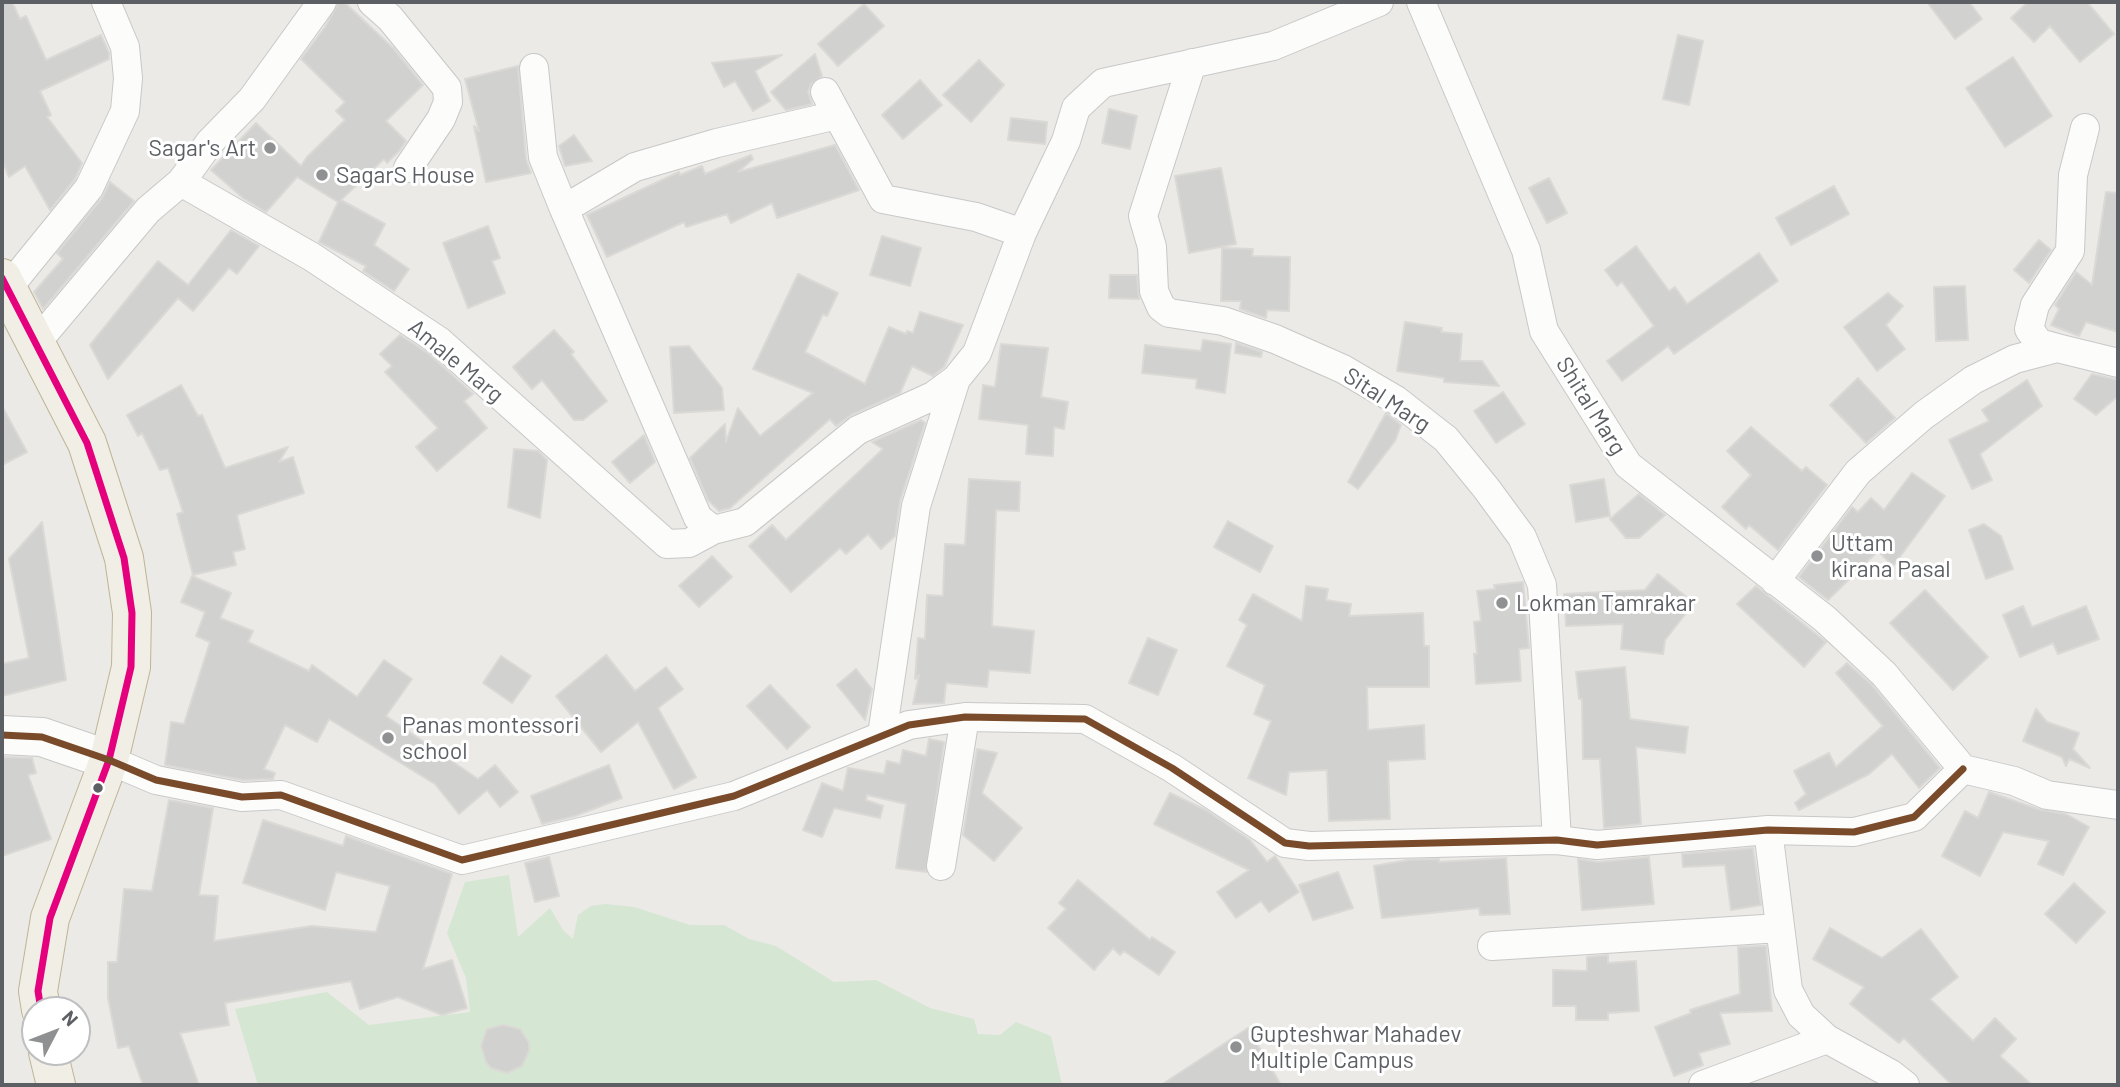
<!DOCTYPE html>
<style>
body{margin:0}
#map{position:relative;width:2120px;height:1087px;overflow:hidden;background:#ebeae6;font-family:Barlow,sans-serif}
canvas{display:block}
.frame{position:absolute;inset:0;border:4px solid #5c5f63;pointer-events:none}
.north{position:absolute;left:21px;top:996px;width:70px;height:70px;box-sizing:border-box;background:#fff;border:2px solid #bebfc1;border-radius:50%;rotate:48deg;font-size:19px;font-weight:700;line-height:28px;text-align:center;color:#5c5f63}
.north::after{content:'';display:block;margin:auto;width:24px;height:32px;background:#8e9091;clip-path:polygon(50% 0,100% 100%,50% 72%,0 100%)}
</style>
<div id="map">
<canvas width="2120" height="1087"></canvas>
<div class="frame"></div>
<div class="north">N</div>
</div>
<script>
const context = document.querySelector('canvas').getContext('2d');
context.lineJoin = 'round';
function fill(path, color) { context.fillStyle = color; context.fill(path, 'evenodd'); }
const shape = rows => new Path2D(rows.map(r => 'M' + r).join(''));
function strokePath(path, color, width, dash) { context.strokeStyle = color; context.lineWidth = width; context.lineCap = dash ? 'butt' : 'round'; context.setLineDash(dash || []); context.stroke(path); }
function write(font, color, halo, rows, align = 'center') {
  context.font = font + ' Barlow,sans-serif'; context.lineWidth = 6; context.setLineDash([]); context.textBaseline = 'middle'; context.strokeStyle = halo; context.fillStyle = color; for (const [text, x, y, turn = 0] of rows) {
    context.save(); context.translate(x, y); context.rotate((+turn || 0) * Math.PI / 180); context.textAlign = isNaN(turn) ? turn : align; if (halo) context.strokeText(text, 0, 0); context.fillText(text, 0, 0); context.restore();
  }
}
const green = shape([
 [509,875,518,937,550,908,563,930,573,939,578,915,591,906,605,904,634,907,690,925,724,925,749,939,776,946,834,982,876,980,930,1008,974,1019,978,1034,1000,1035,1016,1022,1051,1036,1062,1085,258,1085,235,1009,327,992,369,1025,470,1012,466,978,447,933,465,882]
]);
const building = shape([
 [2,2,12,2,20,19,26,16,46,60,101,35,109,53,109,59,40,91,51,115,47,117,82,163,75,179,50,210,25,166,9,177,2,160,2,2],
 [339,2,344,2,393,48,423,85,386,121,406,141,400,150,387,163,384,159,341,200,385,224,374,245,409,269,394,291,363,271,366,266,319,242,338,202,297,177,266,212,243,198,211,170,256,123,301,166,307,157,345,120,336,111,345,102,301,59,325,27,339,2],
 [1927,2,1969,2,1982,19,1955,39,1927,2],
 [2028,2,2087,2,2114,34,2080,62,2050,26,2034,42,2011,18,2028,2],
 [864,4,884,26,838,66,818,44,864,4],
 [1678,35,1703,41,1689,105,1663,99,1678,35],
 [815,54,822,76,811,84,808,92,812,104,786,110,771,92,815,54],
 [782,55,755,71,770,101,753,111,735,81,724,87,712,63,782,55],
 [2013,57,2052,116,2005,147,1966,88,2013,57],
 [979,60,1004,85,971,122,943,95,979,60],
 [518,66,526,159,531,173,486,182,474,126,479,131,465,79,518,66],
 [920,80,942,105,903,139,882,115,920,80],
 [1109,109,1137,116,1130,149,1102,143,1109,109],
 [1011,118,1047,122,1045,144,1008,140,1011,118],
 [574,135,592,161,565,166,559,146,574,135],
 [835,145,859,190,777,218,772,203,731,223,727,214,686,227,684,222,607,257,587,215,679,172,680,175,702,166,705,174,751,155,753,159,738,172,835,145],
 [1221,168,1236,244,1189,253,1175,176,1221,168],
 [1549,178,1567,213,1547,223,1529,188,1549,178],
 [110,182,134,201,43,309,34,292,63,259,57,253,102,198,110,182],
 [1834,186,1849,214,1791,245,1776,218,1834,186],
 [2106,192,2118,193,2118,332,2086,322,2079,336,2051,325,2059,309,2055,305,2076,272,2092,285,2106,192],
 [488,226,500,258,492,261,505,293,468,308,443,243,488,226],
 [231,230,259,246,237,274,229,268,193,311,178,298,108,379,90,345,158,261,188,285,231,230],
 [882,236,921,248,910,286,870,275,882,236],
 [2039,240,2051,250,2029,283,2014,270,2039,240],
 [1636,246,1669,291,1675,287,1687,304,1759,253,1778,281,1674,354,1668,346,1622,381,1607,361,1654,326,1622,282,1617,286,1605,270,1636,246],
 [1222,248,1253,249,1252,256,1290,257,1289,311,1267,310,1266,318,1240,309,1241,301,1221,301,1222,248],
 [798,274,838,293,827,316,823,314,805,352,865,384,889,327,906,334,907,331,913,333,920,312,963,325,944,367,933,376,912,366,900,393,851,415,836,426,830,419,730,508,719,511,708,500,690,458,725,424,726,442,738,408,760,436,813,393,753,369,798,274],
 [1110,275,1137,275,1139,299,1109,298,1110,275],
 [1965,286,1968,340,1936,341,1934,287,1965,286],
 [1888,293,1903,306,1886,325,1905,349,1877,371,1844,327,1888,293],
 [1405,322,1442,328,1441,332,1462,334,1460,361,1482,361,1499,386,1444,382,1444,378,1397,371,1405,322],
 [554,330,574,352,571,354,607,401,583,420,574,420,542,380,532,389,513,367,554,330],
 [400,335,429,354,471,392,473,394,464,401,487,428,437,471,416,447,438,428,385,372,392,366,380,354,400,335],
 [1203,340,1231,344,1225,393,1196,388,1197,379,1142,373,1145,345,1201,351,1203,340],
 [1236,343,1262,352,1261,357,1235,353,1236,343],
 [1001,344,1048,348,1041,397,1068,402,1064,429,1054,427,1053,456,1026,454,1028,425,979,419,983,385,995,387,1001,344],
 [689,346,722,388,724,410,674,413,670,347,689,346],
 [2092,374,2118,380,2118,396,2096,415,2074,399,2092,374],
 [1858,378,1895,418,1866,443,1830,405,1858,378],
 [2027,380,2042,406,1980,454,1992,480,1972,489,1949,440,1989,421,1982,410,2027,380],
 [181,385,198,416,202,415,225,468,288,447,279,462,293,457,304,493,237,515,245,549,233,552,236,565,193,575,177,514,183,512,168,468,160,470,142,433,138,436,127,415,181,385],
 [1503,392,1525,424,1496,443,1474,411,1503,392],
 [2,406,27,452,2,465,2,406],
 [1386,413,1401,425,1395,441,1358,489,1348,482,1386,413],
 [921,420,925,423,900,501,895,536,881,549,868,534,846,554,840,548,791,592,749,546,772,525,786,540,883,449,872,442,921,420],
 [1751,427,1802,471,1806,467,1827,485,1778,550,1749,525,1746,529,1722,507,1751,475,1727,451,1751,427],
 [644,435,655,462,630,483,612,462,644,435],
 [514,449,538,451,547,460,540,518,508,507,514,449],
 [1912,473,1945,496,1893,566,1878,551,1828,600,1799,577,1852,507,1858,512,1871,498,1884,510,1912,473],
 [969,479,1020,482,1019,511,996,510,992,626,1034,631,1030,673,989,670,987,687,946,683,944,703,913,704,919,675,915,679,918,638,925,639,927,595,943,596,945,544,965,545,969,479],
 [1604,479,1610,516,1576,522,1570,485,1604,479],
 [1639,494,1665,515,1639,538,1626,538,1610,519,1639,494],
 [1228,521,1273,546,1260,572,1214,547,1228,521],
 [42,522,66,680,2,696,2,664,29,658,9,559,42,522],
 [1984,524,2001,536,2013,569,1986,579,1969,530,1984,524],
 [712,556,732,577,699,607,679,586,712,556],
 [1658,574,1694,603,1665,640,1663,654,1621,649,1623,624,1566,626,1564,594,1645,590,1658,574],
 [192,576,231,593,220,618,253,631,248,642,309,671,312,665,357,697,384,660,412,679,386,716,478,779,495,765,518,792,500,807,487,790,459,814,435,784,329,719,317,742,285,725,264,769,275,773,273,779,243,780,165,765,171,722,184,724,210,642,196,636,205,612,181,602,192,576],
 [1523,582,1529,648,1519,649,1521,681,1476,684,1474,654,1477,654,1474,622,1481,621,1477,591,1495,589,1494,585,1523,582],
 [1306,586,1328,589,1326,600,1351,604,1349,616,1423,613,1424,646,1429,646,1429,687,1367,687,1368,730,1424,725,1425,759,1388,761,1390,819,1329,821,1327,770,1289,772,1286,795,1248,778,1271,721,1254,714,1265,685,1227,666,1247,625,1239,620,1253,594,1302,621,1306,586],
 [1756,586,1826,642,1804,667,1737,604,1756,586],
 [1925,590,1988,657,1953,690,1890,623,1925,590],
 [2023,606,2032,627,2086,606,2099,639,2058,654,2053,643,2020,657,2003,615,2023,606],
 [1148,638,1177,650,1158,695,1129,683,1148,638],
 [606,655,635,691,666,667,683,689,658,708,696,777,674,789,638,722,601,752,556,696,606,655],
 [501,656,531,676,512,703,483,683,501,656],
 [1847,663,1872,685,1940,768,1919,788,1892,754,1869,774,1799,810,1795,803,1806,794,1794,771,1829,753,1836,767,1883,726,1836,673,1847,663],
 [1625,667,1630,719,1688,727,1685,753,1636,747,1641,824,1604,828,1600,759,1583,759,1582,699,1579,699,1576,672,1625,667],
 [856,669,872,689,865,720,837,685,856,669],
 [770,685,810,727,787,749,747,706,770,685],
 [2036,709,2047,722,2079,733,2073,749,2090,768,2069,759,2066,766,2062,757,2023,741,2036,709],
 [929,739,944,742,926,872,896,868,906,804,867,795,866,800,883,806,880,818,834,808,822,837,803,830,822,783,843,791,848,768,884,774,887,761,900,764,903,750,926,756,929,739],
 [977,749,997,753,982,793,1022,828,994,861,963,835,977,749],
 [2,757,32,758,36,773,28,775,51,839,2,856,2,757],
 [609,765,622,798,575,816,542,824,531,796,609,765],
 [1989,792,2041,810,2066,814,2089,827,2063,875,2038,864,2049,841,2003,832,1980,876,1942,856,1965,811,1978,818,1989,792],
 [1170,793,1206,810,1250,840,1267,862,1275,856,1299,892,1269,912,1261,901,1236,918,1217,892,1249,870,1154,824,1170,793],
 [169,800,213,808,199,895,218,896,214,941,312,926,376,932,390,886,336,872,325,910,243,883,263,820,343,846,346,836,452,874,423,969,452,960,467,1008,442,1015,398,997,360,1009,351,981,225,1003,229,1025,180,1033,199,1085,143,1085,129,1046,118,1048,108,998,108,962,117,962,124,889,152,891,169,800],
 [1753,848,1761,905,1731,910,1725,865,1683,867,1682,854,1753,848],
 [549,857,559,896,535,902,525,863,549,857],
 [1649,857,1654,904,1582,910,1578,859,1598,862,1649,857],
 [1506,858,1510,914,1480,915,1479,908,1382,918,1374,866,1408,860,1439,859,1439,862,1506,858],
 [1338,872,1353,908,1313,920,1299,885,1338,872],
 [1078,880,1150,940,1152,937,1175,952,1159,975,1124,951,1120,955,1113,948,1094,970,1048,928,1066,909,1059,903,1078,880],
 [2074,883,2105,912,2076,943,2045,914,2074,883],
 [1830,928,1882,958,1921,929,1958,977,1930,999,1973,1041,1995,1018,2016,1039,2000,1056,2032,1085,1952,1085,1904,1038,1899,1043,1850,1004,1864,987,1813,959,1830,928],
 [1762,946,1766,946,1772,1011,1720,1013,1730,1044,1699,1053,1703,1065,1674,1076,1655,1027,1691,1013,1690,1010,1740,994,1738,947,1762,946],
 [1608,955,1608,963,1636,961,1639,1011,1608,1013,1608,1020,1576,1020,1576,1006,1553,1006,1553,970,1587,971,1587,957,1608,955],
 [503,1025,520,1029,529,1043,529,1051,522,1066,507,1073,491,1068,486,1062,481,1046,487,1029,503,1025],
 [1248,1028,1281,1085,1161,1085,1248,1028]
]);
const minor = shape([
 [372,2,390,18,447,88,448,102,441,119,408,168],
 [1421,2,1526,250,1544,331,1628,465,1825,619,1884,674,1963,769],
 [1192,63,1143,216,1152,247,1154,291,1161,307,1169,313,1223,321,1275,339,1343,369,1396,400,1446,439,1486,488,1522,537,1542,585,1557,840],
 [534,68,543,157,564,209],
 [825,92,883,199,976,217,1022,233],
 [837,115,717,143,635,167,564,209,698,518,713,530,745,522,858,430,933,396,956,379,977,353,1022,233,1066,141,1076,108,1103,83,1273,46,1379,2],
 [181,182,312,257,439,341,667,544,689,543,713,530],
 [7,289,89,188,125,111,128,78,125,47,106,2],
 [36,343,148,210,181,182,210,142,252,99,322,2],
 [2057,348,2039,343,2029,329,2035,305,2070,251,2073,175,2085,128],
 [1775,581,1858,472,1924,415,1973,380,2015,359,2057,348,2118,363],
 [882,735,916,506,956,379],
 [109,760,156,780,242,797,281,795,462,860,734,796,909,725,965,717,1085,719,1172,768,1285,843,1309,846,1557,840,1597,845,1768,830,1854,832,1914,817,1963,769],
 [1963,769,2014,781,2047,795,2118,805],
 [1768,830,1788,990,1801,1015,1827,1039,1891,1074,1905,1085],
 [941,866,965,717],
 [1492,946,1780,928],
 [1703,1085,1827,1039]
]);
const secondary = shape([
 [2,735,42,737,109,760]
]);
const trunk = shape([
 [2,278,87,443,124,558,132,613,131,667,109,760,50,918,38,991,41,1010],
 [48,1052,56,1085]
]);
const bus1 = shape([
 [2,278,87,443,124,558,132,613,131,667,109,760,50,918,38,991,41,1010]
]);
const bus2 = shape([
 [2,735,42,737,109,760,156,780,242,797,281,795,462,860,734,796,909,725,965,717,1085,719,1172,768,1285,843,1309,846,1557,840,1597,845,1768,830,1854,832,1914,817,1963,769]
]);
const markers = [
 [270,148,7,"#8e9091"],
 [322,175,7,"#8e9091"],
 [1817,556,7,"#8e9091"],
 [1502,603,7,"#8e9091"],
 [388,738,7,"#8e9091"],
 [98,788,6,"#5c5f63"],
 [1236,1047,7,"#8e9091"]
];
const poiNames = [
 ["Sagar's Art",256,148,"right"],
 ["SagarS House",336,175],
 ["Uttam",1831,543],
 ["kirana Pasal",1831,569],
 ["Lokman Tamrakar",1516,603],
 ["Panas montessori",402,725],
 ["school",402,751],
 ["Gupteshwar Mahadev",1250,1034],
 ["Multiple Campus",1250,1060]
];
const streetNames = [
 ["Amale Marg",456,361,40],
 ["Sital Marg",1387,400,33],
 ["Shital Marg",1591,406,58]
];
fill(green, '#d5e6d3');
fill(building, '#d1d1cf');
strokePath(building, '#dad9d6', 2);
strokePath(minor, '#c8c8c8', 30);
strokePath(secondary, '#c8c8c7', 40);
strokePath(trunk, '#bfb497', 40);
strokePath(minor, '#fcfcfb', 28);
strokePath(secondary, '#fcfcfb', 38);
strokePath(trunk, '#f0eee5', 38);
strokePath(bus1, '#e5007d', 7);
strokePath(bus2, '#7a4b2a', 7);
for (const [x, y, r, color] of markers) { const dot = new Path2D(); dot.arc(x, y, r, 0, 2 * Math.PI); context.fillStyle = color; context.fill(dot); strokePath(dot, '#fff', 2.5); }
write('23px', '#5c5f63', '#fff', poiNames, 'left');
write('23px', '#5c5f63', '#fff', streetNames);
</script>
